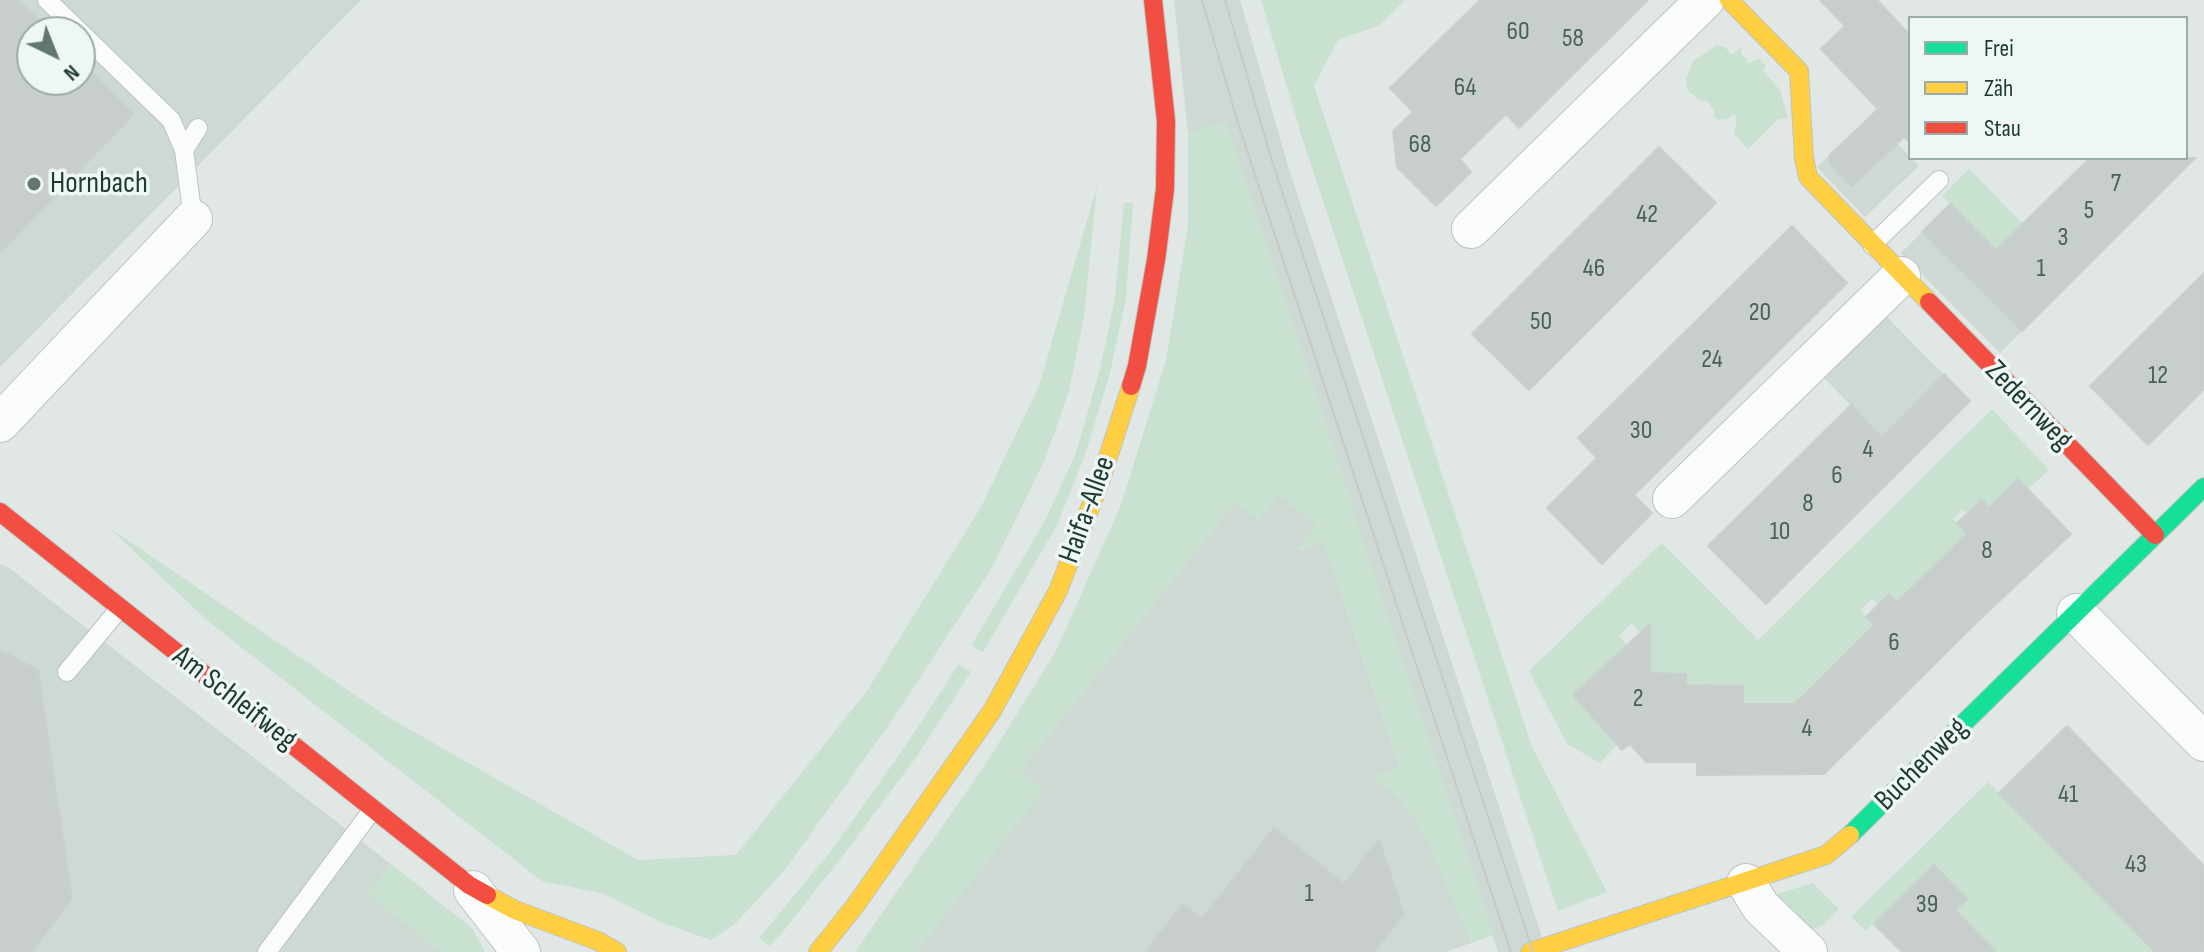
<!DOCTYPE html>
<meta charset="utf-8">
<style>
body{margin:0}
#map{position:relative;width:2204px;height:952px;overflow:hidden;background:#e1e7e4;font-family:"Sofia Sans Condensed",sans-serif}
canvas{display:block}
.legend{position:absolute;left:1908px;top:16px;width:280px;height:144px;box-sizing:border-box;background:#eef7f3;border:2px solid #9baba7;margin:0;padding:10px 14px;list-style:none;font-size:24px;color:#1f3a34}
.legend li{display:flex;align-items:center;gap:16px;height:40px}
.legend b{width:40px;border:2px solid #9baba7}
.north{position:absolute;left:16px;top:16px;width:80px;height:80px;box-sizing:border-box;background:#eef7f3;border:2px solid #9baba7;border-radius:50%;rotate:137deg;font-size:22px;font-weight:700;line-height:32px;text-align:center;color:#1f3a34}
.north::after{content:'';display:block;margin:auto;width:28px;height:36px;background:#637772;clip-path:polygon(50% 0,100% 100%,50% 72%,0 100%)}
</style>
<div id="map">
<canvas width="2204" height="952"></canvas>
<ul class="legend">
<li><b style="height:10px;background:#16e098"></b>Frei</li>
<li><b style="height:10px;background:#ffcf43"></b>Zäh</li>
<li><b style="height:10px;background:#f24e42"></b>Stau</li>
</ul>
<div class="north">N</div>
</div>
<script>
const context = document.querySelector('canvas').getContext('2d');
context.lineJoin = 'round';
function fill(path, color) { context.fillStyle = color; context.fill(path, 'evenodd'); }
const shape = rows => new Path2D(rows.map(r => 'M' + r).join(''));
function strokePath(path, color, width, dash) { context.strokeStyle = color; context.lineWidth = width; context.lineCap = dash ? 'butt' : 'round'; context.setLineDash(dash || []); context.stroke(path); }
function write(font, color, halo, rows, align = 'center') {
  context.font = font + ' "Sofia Sans Condensed",sans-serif'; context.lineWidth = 7; context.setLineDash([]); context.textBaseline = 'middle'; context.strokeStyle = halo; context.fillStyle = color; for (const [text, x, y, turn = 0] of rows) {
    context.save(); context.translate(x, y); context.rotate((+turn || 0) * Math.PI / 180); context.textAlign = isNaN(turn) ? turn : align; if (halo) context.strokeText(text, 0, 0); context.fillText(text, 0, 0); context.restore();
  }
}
const built = shape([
 [0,0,361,0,0,367],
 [32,32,80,32,80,80,32,80],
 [1174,0,1240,0,1288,166,1547,952,1498,952,1226,122,1188,133],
 [1871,116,1919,166,1865,217,1817,167],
 [1950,204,2049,304,2000,353,1901,253],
 [1883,313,1970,401,1908,463,1820,374],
 [1279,495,1317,525,1298,550,1323,542,1400,767,1471,943,1445,952,916,952,1043,790,1020,771,1069,710,1235,502],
 [0,564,9,568,391,864,368,894,441,952,0,952]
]);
const green = shape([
 [1261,0,1405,0,1380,25,1338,40,1314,86,1532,747,1607,892,1558,911,1300,131],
 [1717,45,1725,47,1732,55,1741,47,1742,56,1747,59,1747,63,1759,59,1766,66,1763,71,1780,90,1788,118,1778,119,1748,149,1734,134,1737,118,1734,114,1727,119,1718,120,1713,115,1715,111,1706,100,1702,102,1688,91,1686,79,1693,61],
 [1226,121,1493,935,1471,943,1429,845,1414,817,1400,801,1373,776,1400,767,1390,737,1323,542,1296,550,1316,525,1279,495,1258,521,1235,502,1069,710,1021,771,1044,790,916,952,855,952,987,762,1056,651,1121,505,1166,360,1188,225,1188,133],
 [1969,169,2023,224,1997,250,1942,196],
 [1097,186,1084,317,1069,391,1046,457,992,568,888,726,784,871,735,924,711,940,663,923,604,894,542,881,209,622,107,526,383,714,638,860,736,855,867,691,981,507,1039,386],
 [1124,203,1133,203,1126,297,1110,373,1085,455,1057,525,983,652,971,646,1045,521,1076,453,1100,369,1115,297],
 [1992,409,2049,470,2028,489,2018,480,1989,508,1982,500,1968,513,1962,510,1953,519,1967,534,1897,602,1889,594,1878,605,1872,599,1860,610,1874,625,1811,688,1801,715,1789,704,1743,704,1743,687,1700,702,1700,684,1686,685,1686,674,1650,690,1650,643,1632,623,1619,636,1627,645,1618,744,1600,763,1567,744,1529,671,1662,543,1758,640],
 [959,664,971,672,917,756,841,858,782,933,769,946,759,938,831,851,904,748],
 [1988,782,2155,952,1996,952,1955,911,1967,899,1934,865,1866,931,1851,917],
 [391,864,472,928,485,952,441,952,367,894],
 [1813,883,1839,909,1822,926,1807,931,1774,895]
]);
const building = shape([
 [0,0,18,0,51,32,32,32,32,80,80,80,80,61,134,114,0,253,0,0],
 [1480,0,1648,0,1519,128,1506,114,1460,159,1471,172,1436,206,1397,167,1393,131,1413,112,1390,88,1480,0],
 [1820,0,1877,0,1910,35,1910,143,1904,137,1852,186,1831,165,1829,156,1878,109,1821,49,1845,26,1820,0],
 [1659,147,1716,203,1529,390,1472,334,1659,147],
 [2090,158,2195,158,2022,331,1922,232,1950,204,1996,250,2090,158],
 [1792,226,1847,283,1634,495,1652,513,1602,564,1547,508,1597,458,1578,438,1792,226],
 [2204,273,2204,389,2148,445,2090,386,2204,273],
 [1944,374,1970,401,1766,604,1708,546,1851,405,1882,437,1944,374],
 [2018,479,2071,534,1978,621,1824,774,1697,775,1697,762,1646,762,1630,744,1622,750,1573,695,1650,624,1650,673,1686,674,1686,685,1743,686,1743,704,1795,704,1874,625,1866,617,1889,594,1897,602,1967,534,1957,523,1982,500,1989,508,2018,479],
 [0,650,38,670,72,899,31,952,0,952,0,650],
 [2067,726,2204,866,2204,952,2155,952,1999,793,2067,726],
 [1274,828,1344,884,1379,839,1404,914,1374,952,1145,952,1183,904,1202,919,1274,828],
 [1934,865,1967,899,1955,910,1996,952,1902,952,1874,924,1934,865]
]);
const lane = shape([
 [47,0,171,120,184,150,193,219],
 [184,150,198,128],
 [1872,245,1939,180],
 [67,672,120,608],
 [267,952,373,809]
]);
const street = shape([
 [1471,229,1705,0],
 [0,423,193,219],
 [1672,499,1901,276],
 [2076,613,2204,742],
 [1746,883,1761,907,1808,952],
 [473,890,521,952]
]);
const fast = shape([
 [1850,835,2204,487]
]);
const slow = shape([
 [1729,0,1799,71,1804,158,1808,177,1929,302],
 [487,895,515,910,598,941,617,952],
 [818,952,855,906,992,711,1058,591,1100,482,1131,386],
 [1530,952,1826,855,1850,835]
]);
const jam = shape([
 [1929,302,2155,535],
 [1131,386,1137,366,1156,260,1165,189,1166,121,1153,0],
 [0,512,469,885,487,895]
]);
const tram = shape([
 [1202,0,1237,120,1511,952],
 [1225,0,1272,161,1533,952]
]);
const markers = [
 [34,184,8,"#637772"]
];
const numberNames = [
 ["60",1518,32],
 ["58",1573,39],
 ["64",1465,88],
 ["68",1420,145],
 ["7",2116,184],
 ["5",2089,211],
 ["42",1647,215],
 ["3",2063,238],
 ["46",1594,269],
 ["1",2041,269],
 ["20",1760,313],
 ["50",1541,322],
 ["24",1712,360],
 ["12",2158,376],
 ["30",1641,431],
 ["4",1868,450],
 ["6",1837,476],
 ["8",1808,504],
 ["10",1780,532],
 ["8",1987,551],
 ["6",1894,643],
 ["2",1638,699],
 ["4",1807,729],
 ["41",2068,795],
 ["43",2136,865],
 ["1",1309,894],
 ["39",1927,905]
];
const poiNames = [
 ["Hornbach",50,184]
];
const streetNames = [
 ["Zedernweg",2028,406,46],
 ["Haifa-Allee",1088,510,-70],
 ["Am Schleifweg",234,699,38],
 ["Buchenweg",1922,765,-45]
];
fill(built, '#ced9d4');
fill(green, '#c9e1d1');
fill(building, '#c8cecc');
strokePath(building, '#c9d0cd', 2);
strokePath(lane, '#bec4c1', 20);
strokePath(street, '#bec4c1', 40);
strokePath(fast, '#bdc5c2', 20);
strokePath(slow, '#bdc5c2', 20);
strokePath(jam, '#bdc5c2', 20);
strokePath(lane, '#fafbfb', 18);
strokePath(street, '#fafbfb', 38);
strokePath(fast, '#16e098', 18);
strokePath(slow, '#ffcf43', 18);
strokePath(jam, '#f24e42', 18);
strokePath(tram, '#c6c9c8', 2);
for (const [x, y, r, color] of markers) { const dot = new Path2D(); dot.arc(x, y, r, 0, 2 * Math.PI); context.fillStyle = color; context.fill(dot); strokePath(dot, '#eef7f3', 3); }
write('26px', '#4a605b', null, numberNames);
write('30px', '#1f3a34', '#eef7f3', poiNames, 'left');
write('30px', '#1f3a34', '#eef7f3', streetNames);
</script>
